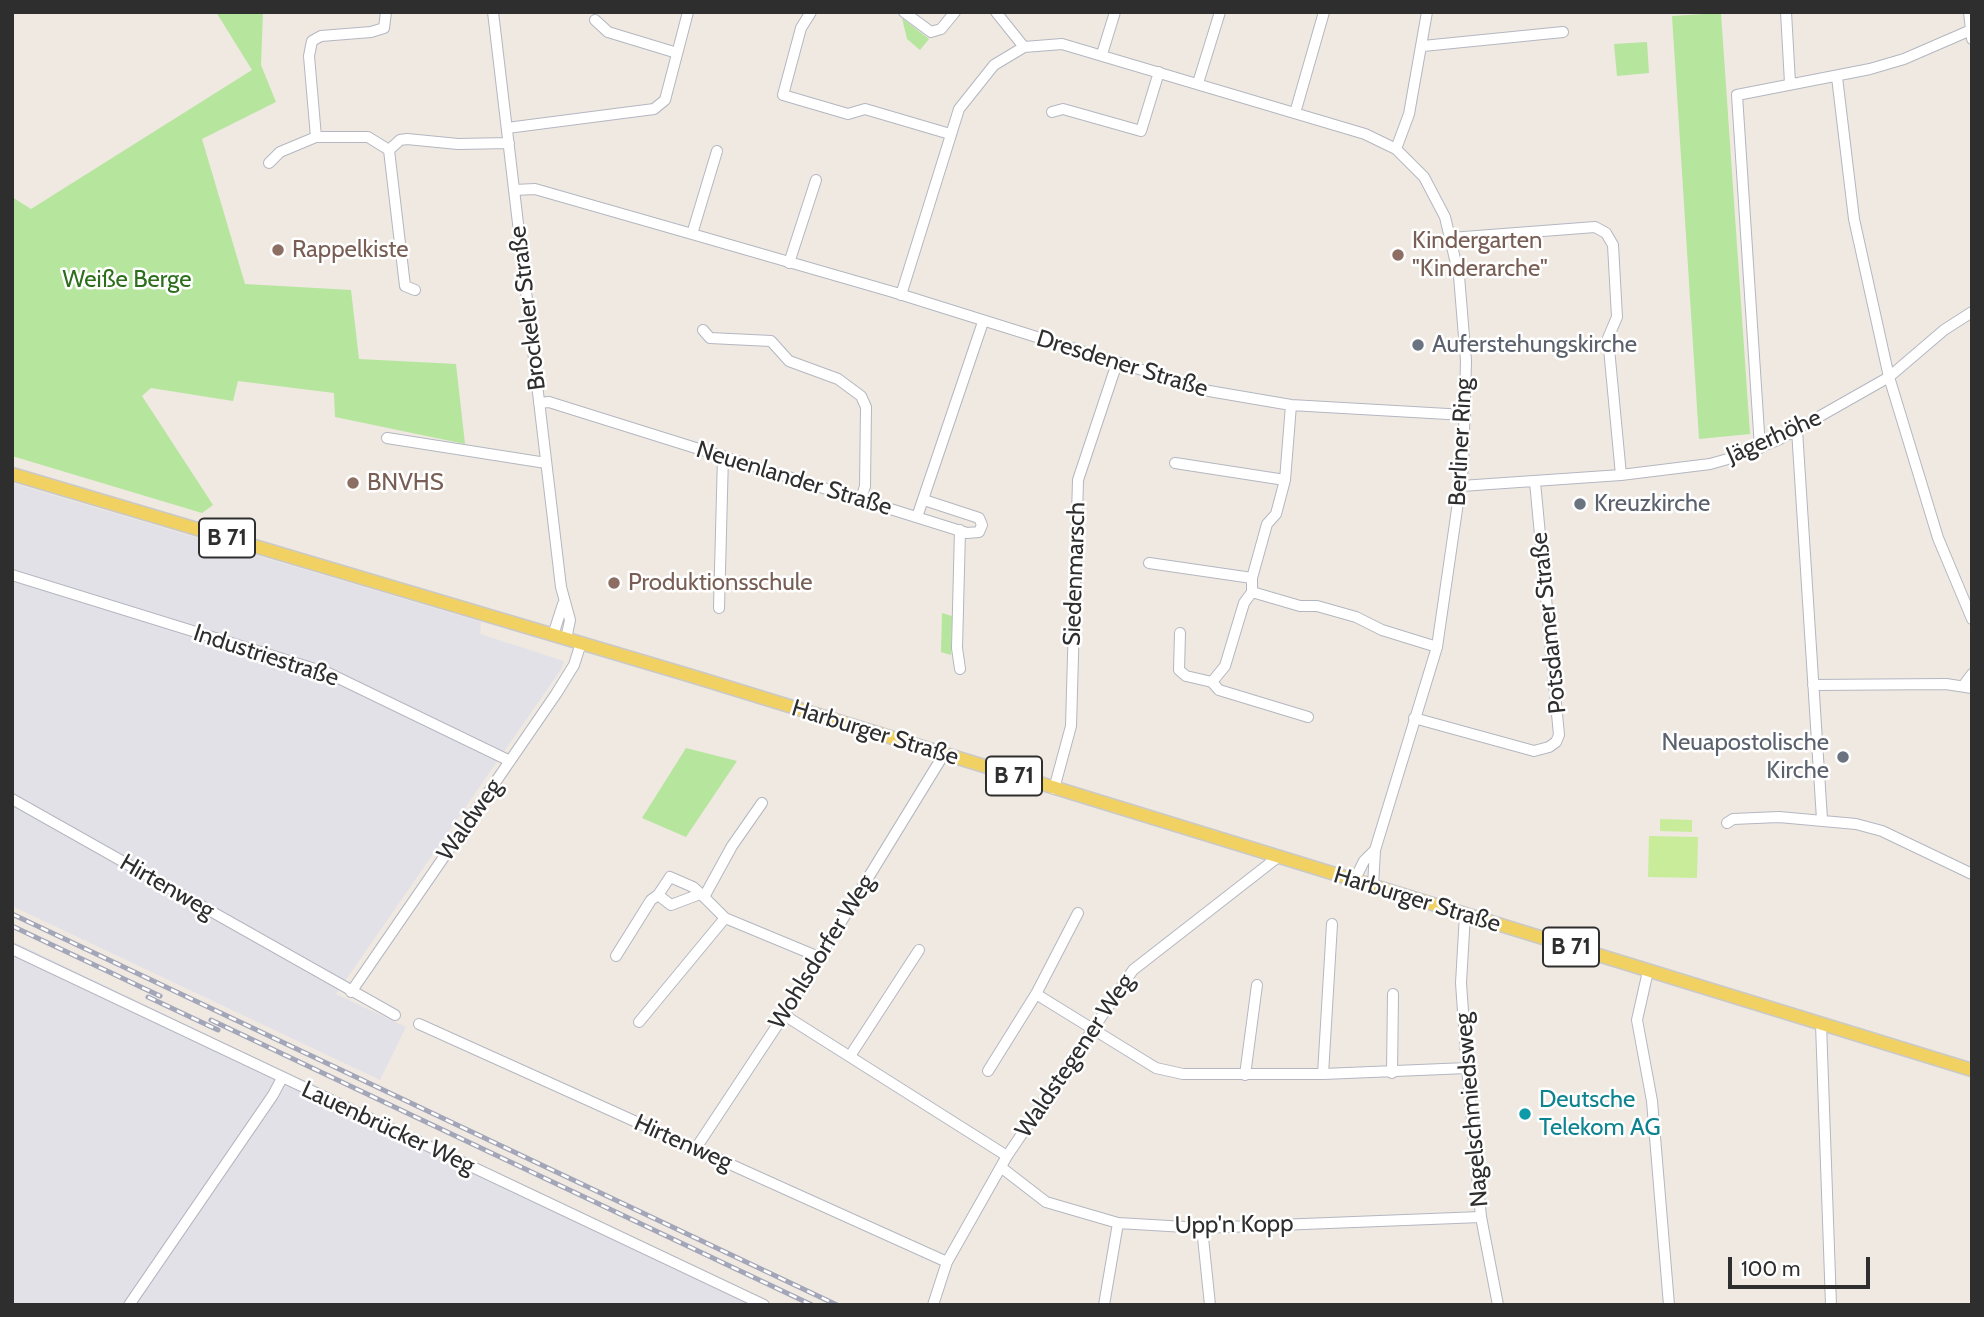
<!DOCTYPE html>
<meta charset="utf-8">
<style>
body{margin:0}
#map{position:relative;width:1984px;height:1317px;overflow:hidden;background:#efe9e1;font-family:Cabin,sans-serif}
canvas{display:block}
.frame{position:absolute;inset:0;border:14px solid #2e2e2e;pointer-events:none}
.scale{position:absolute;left:1728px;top:1257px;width:142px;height:32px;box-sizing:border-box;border:4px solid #2e2e2e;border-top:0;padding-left:9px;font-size:21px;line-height:24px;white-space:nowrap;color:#2e2e2e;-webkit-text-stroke:5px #fff;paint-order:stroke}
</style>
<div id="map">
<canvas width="1984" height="1317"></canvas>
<div class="frame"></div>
<div class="scale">100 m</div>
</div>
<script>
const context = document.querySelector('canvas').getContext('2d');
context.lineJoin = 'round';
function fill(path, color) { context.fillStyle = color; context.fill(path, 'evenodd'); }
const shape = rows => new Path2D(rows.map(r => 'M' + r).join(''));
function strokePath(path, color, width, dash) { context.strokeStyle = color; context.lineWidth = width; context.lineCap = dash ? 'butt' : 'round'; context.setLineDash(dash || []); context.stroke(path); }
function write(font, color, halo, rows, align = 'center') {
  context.font = font + ' Cabin,sans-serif'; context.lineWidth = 5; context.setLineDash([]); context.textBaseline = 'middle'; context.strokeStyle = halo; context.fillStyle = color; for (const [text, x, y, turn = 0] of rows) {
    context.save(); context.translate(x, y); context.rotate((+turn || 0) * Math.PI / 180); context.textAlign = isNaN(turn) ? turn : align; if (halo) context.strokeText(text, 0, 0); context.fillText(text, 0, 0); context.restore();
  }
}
const industrial = shape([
 [12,483,481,622,480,634,564,661,562,668,336,994,406,1027,380,1080,12,906],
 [12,941,771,1305,12,1305]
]);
const green = shape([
 [216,12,263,12,261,65,276,102,202,139,245,284,351,290,359,359,456,364,465,444,335,417,334,393,238,381,233,401,151,388,142,396,213,505,202,513,12,456,12,197,31,209,252,70],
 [1721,13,1750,434,1699,439,1672,16],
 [902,18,929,39,920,50,907,39],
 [1647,42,1649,73,1617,76,1614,44],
 [942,613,952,616,951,655,941,652],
 [686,748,737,761,686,837,642,818]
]);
const pitch = shape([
 [1660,819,1692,820,1692,832,1660,831],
 [1649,836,1698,837,1697,878,1648,877]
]);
const minor = shape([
 [493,12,561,587,570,620,566,639],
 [811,12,801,28,783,95,848,114,865,109,950,134],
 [904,12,931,32,941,29,955,12],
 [996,12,1024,47],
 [1786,12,1790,83],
 [1969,12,1972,39],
 [595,20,608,32,677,53],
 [1423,46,1563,32],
 [1102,54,1115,12],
 [1837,77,1854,219,1889,377,1938,538,1972,619],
 [1198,83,1220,12],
 [1052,112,1063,109,1141,131,1159,72],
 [1295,113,1324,12],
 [507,128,654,109,665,100,688,12],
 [316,137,309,56,312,41,321,36,371,32,384,28,386,12],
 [1396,149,1409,114,1427,12],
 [389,150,405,286,415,290],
 [269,163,280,152,316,137,368,137,389,150,400,140,407,139,458,144,509,143],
 [514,190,535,189,692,234,893,292,1209,391,1291,405,1465,415],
 [692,234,717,151],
 [1451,238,1595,227,1606,233,1613,245,1617,317,1608,338,1621,475],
 [789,263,816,180],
 [901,295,959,109,994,65,1024,47,1062,44,1365,134,1396,149,1424,177,1445,217,1459,276,1466,361,1463,468,1437,647,1375,850,1373,886],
 [703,330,710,338,771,341,789,361,838,379,861,396,866,407,865,486,861,499],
 [539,403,549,402,967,533,979,532,982,525,979,518,924,500],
 [1291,405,1285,480,1276,514,1267,524,1252,578,1252,592,1300,606,1317,606,1356,617,1382,630,1437,647],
 [1797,430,1822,819],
 [387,438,546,463],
 [1760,448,1737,95,1870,69,1904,59,1971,30],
 [1175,463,1285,480],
 [1461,486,1621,475,1710,464,1735,457,1778,440,1889,377,1944,330,1972,312],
 [917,517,983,322],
 [1149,563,1252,578],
 [12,575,328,673,510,761],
 [1252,592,1244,603,1225,666,1212,682,1219,690,1308,717],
 [719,608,723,456],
 [1180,633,1179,670,1186,676,1212,682],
 [553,635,563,604],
 [960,669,957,648,960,530],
 [1813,685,1946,684,1972,688],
 [1963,686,1972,674],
 [1414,718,1534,751,1549,747,1556,742,1559,735,1535,482],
 [1054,789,1071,726,1078,480,1117,363],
 [12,799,395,1015],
 [1727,823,1733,819,1779,817,1856,824,1882,831,1972,874],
 [1354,881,1364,861,1375,850],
 [700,894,671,905,658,895,670,877,693,887,704,897,725,918,819,957],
 [704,897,732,846,762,803],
 [1465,914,1461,983,1467,1068,1481,1217,1498,1305],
 [12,949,764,1305],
 [616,956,651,900,658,895],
 [1648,971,1637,1020,1652,1101,1669,1305],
 [351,992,556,694,574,665,581,643],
 [1036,994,1156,1068,1183,1074,1323,1074,1467,1068],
 [784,1015,1007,1156],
 [639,1022,725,918],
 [419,1024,947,1262],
 [1821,1024,1831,1305],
 [850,1056,919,950],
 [988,1071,1036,994,1078,913],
 [1392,1073,1393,994],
 [1323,1074,1332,924],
 [1245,1075,1257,985],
 [696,1148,784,1015,944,754],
 [1002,1168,1046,1202,1118,1223,1202,1228,1481,1217],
 [1202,1228,1210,1305],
 [129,1305,273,1095,282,1078],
 [933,1305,947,1262,1007,1156,1133,970,1278,857],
 [1104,1305,1118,1223]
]);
const major = shape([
 [12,474,695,677,1972,1070]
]);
const rail = shape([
 [12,914,837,1305],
 [12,926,160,996],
 [148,997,218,1030],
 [211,1020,812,1305]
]);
const markers = [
 [278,250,7,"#8d6e63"],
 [1398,255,7,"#8d6e63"],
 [1418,345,7,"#6b7280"],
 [353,483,7,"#8d6e63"],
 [1580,504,7,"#6b7280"],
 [614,583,7,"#8d6e63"],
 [1843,757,7,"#6b7280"],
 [1525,1114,7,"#0f9aa8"]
];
const shields = [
 [227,538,56],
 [1014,776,56],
 [1571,947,56]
];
const shieldNames = [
 ["B 71",227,538],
 ["B 71",1014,776],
 ["B 71",1571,947]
];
const educationNames = [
 ["Kindergarten",1412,241],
 ["\"Kinderarche\"",1412,269],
 ["Rappelkiste",292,250],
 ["BNVHS",367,483],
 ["Produktionsschule",628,583]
];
const parkNames = [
 ["Weiße Berge",127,280]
];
const streetNames = [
 ["Brockeler Straße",528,308,-97],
 ["Dresdener Straße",1122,364,17],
 ["Jägerhöhe",1774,437,-24],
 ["Berliner Ring",1461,442,-87],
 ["Neuenlander Straße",794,479,17],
 ["Siedenmarsch",1075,574,-88],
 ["Potsdamer Straße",1549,623,-96],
 ["Industriestraße",266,656,18],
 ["Harburger Straße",875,733,17],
 ["Waldweg",470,820,-55],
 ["Hirtenweg",167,887,30],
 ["Harburger Straße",1417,900,17],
 ["Wohlsdorfer Weg",822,952,-58],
 ["Waldstegener Weg",1075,1056,-56],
 ["Nagelschmiedsweg",1472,1110,-95],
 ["Lauenbrücker Weg",388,1128,25],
 ["Hirtenweg",683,1143,24],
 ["Upp'n Kopp",1234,1225,-1]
];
const worshipNames = [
 ["Auferstehungskirche",1432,345],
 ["Kreuzkirche",1594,504],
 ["Neuapostolische",1829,743,"right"],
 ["Kirche",1829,771,"right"]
];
const cultureNames = [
 ["Deutsche",1539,1100],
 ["Telekom AG",1539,1128]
];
fill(industrial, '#e3e1e8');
fill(green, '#b6e59e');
fill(pitch, '#c9ec9a');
strokePath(minor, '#b4b7c1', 12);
strokePath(major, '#c9c9c9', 15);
strokePath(minor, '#fff', 10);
strokePath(major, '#f2d163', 12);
strokePath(rail, '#a3a6b8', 5);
strokePath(rail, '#fff', 2.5, [8]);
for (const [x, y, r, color] of markers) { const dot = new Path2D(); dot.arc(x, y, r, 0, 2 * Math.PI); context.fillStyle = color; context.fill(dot); strokePath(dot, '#fff', 2.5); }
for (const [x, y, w] of shields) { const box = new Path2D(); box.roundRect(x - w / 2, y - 19.5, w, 39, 5); context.fillStyle = '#fff'; context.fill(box); strokePath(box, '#2e2e2e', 2); }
write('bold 23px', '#2e2e2e', null, shieldNames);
write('24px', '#785e54', '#fff', educationNames, 'left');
write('24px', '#2c6e1b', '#fff', parkNames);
write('24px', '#2e2e2e', '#fff', streetNames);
write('24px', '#5b616d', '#fff', worshipNames, 'left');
write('24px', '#0d838f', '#fff', cultureNames, 'left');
</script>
